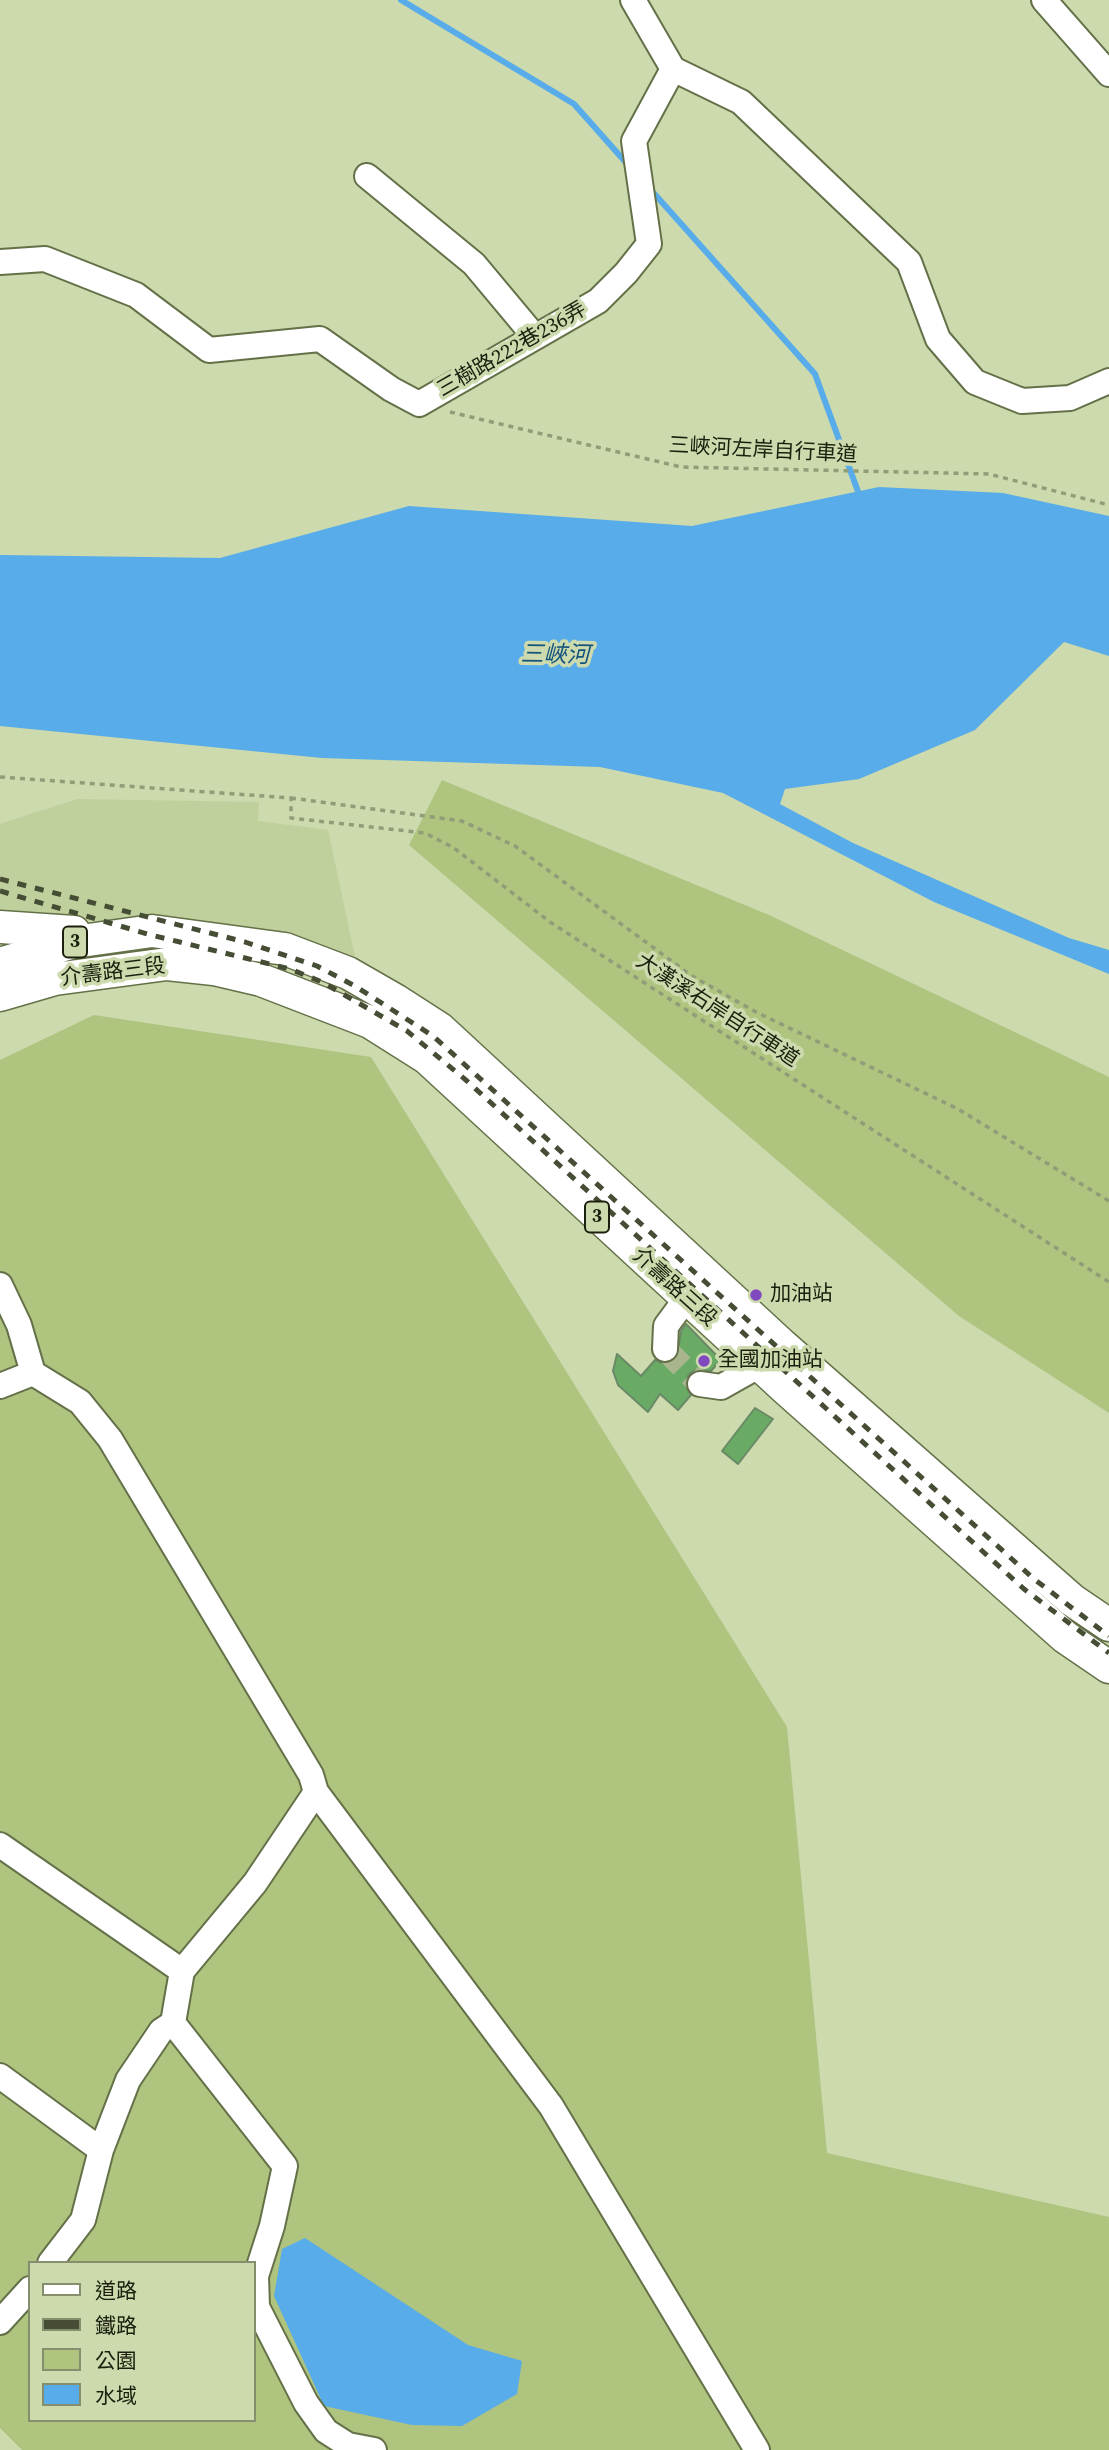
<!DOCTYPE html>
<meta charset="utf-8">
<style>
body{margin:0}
#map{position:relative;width:1109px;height:2450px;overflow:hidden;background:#ccdaad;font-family:"Source Serif 4","Noto Sans TC",serif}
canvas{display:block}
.legend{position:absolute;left:28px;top:2261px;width:228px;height:161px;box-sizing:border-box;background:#ccdaad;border:2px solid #858f6d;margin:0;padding:9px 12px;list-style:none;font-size:21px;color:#1a1f0e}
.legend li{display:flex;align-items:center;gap:14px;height:35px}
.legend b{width:35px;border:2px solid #858f6d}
</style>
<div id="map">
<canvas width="1109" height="2450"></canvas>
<ul class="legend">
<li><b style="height:9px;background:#fff"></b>道路</li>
<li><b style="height:9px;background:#454d35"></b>鐵路</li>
<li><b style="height:19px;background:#aec47f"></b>公園</li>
<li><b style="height:19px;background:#57ace9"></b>水域</li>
</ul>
</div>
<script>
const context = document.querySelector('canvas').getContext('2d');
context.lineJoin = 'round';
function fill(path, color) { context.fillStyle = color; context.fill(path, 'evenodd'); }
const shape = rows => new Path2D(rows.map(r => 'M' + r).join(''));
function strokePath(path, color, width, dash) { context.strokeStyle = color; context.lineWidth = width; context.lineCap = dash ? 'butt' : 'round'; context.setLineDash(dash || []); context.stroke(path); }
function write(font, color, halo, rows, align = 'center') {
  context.font = font + ' "Source Serif 4","Noto Sans TC",serif'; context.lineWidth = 7; context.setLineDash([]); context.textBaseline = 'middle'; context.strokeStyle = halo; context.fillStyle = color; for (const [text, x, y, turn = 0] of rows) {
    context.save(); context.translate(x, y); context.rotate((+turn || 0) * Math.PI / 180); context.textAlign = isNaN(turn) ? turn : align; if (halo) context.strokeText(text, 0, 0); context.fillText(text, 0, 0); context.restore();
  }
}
const built = shape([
 [77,799,259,802,258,821,328,830,355,957,303,938,190,919,84,921,0,916,0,824]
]);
const green = shape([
 [442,780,769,915,1109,1077,1109,1413,959,1316,409,845],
 [94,1015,371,1057,787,1727,827,2153,1109,2217,1109,2450,22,2450,0,2428,0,1060],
 [30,2263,254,2263,254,2420,30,2420]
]);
const water = shape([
 [879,487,1003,493,1109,516,1109,656,1064,642,975,730,859,779,785,789,780,804,853,843,1069,938,1109,950,1109,974,934,902,723,793,600,767,322,758,0,726,0,555,220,558,409,506,692,526],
 [305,2238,468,2345,522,2361,517,2394,462,2426,412,2425,324,2406,274,2296,282,2249]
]);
const stream = shape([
 [401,0,574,104,629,166],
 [651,190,815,374,860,497]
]);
const building = shape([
 [686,1324,721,1360,711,1371,695,1370,689,1374,685,1383,691,1395,678,1410,660,1394,648,1412,618,1385,613,1371,617,1354,641,1376,655,1360,665,1364,677,1358,681,1331,686,1324],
 [755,1408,773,1419,738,1464,722,1451,755,1408]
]);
const minorTunnel = shape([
 [665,1349,700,1384]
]);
const path = shape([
 [450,412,681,467,989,474,1109,505],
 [0,777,291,798,291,818,425,833,454,848,550,922,1109,1282],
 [291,798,462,821,515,846,692,976,756,1012,958,1109,1109,1201]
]);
const minor = shape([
 [633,0,673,69,741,102,909,262,938,339,975,382,1022,401,1070,398,1109,381],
 [1044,0,1109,74],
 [367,176,474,264,535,337],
 [0,262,45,259,136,295,209,350,320,339,391,389,419,404,598,301,626,273,649,244,634,141,673,69],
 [0,1285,19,1325,33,1373,80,1402,110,1439,311,1775,316,1792,551,2106,757,2450],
 [665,1349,666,1326,686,1299],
 [700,1384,721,1387,760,1365],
 [0,1386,33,1373],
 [0,1845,182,1971],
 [173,2023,285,2166,272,2226,256,2276,257,2307,306,2403,326,2431,348,2445,374,2450],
 [0,2076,101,2150],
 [50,2263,83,2220,101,2150,128,2080,161,2031,173,2023,182,1971,255,1883,316,1792],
 [0,2322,30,2289]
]);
const major = shape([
 [0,927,74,932],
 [0,964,74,942,152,931,285,949,348,973,395,1000,440,1029,782,1345,1072,1600,1109,1625],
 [0,995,55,979,167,964,214,969,261,980,370,1022,427,1058,786,1389,1065,1637,1109,1667]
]);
const rail = shape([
 [0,879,245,942,317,966,355,986,433,1036,1034,1579,1109,1636],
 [0,891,151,935,290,969,322,982,407,1031,467,1081,1024,1589,1109,1653]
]);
const markers = [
 [756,1295,7,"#8149c0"],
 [704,1361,7,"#8149c0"]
];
const shields = [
 [75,942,24],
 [597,1217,24]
];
const shieldNames = [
 ["3",75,942],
 ["3",597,1217]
];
const streetNames = [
 ["三樹路222巷236弄",512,350,-30],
 ["三峽河左岸自行車道",763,451,3],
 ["介壽路三段",113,973,-7],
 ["大漢溪右岸自行車道",717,1011,33],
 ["介壽路三段",674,1288,42]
];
const poiNames = [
 ["加油站",770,1295],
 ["全國加油站",718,1361]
];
const waterNames = [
 ["三峽河",555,656,1]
];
fill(built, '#bfd09c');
fill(green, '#aec47f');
fill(water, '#57ace9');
strokePath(stream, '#57ace9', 6);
fill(building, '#69ab64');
strokePath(building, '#6a8967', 2);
strokePath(minorTunnel, '#a8b58d', 24, [24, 12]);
strokePath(minor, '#647148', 28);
strokePath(major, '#647148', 35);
strokePath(path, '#919c78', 3.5, [5, 5]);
strokePath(minor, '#fff', 24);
strokePath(major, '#fff', 32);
strokePath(rail, '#454d35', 5, [9, 9]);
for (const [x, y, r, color] of markers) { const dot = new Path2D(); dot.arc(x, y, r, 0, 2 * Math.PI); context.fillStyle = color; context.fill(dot); strokePath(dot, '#ccdaad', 2.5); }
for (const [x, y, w] of shields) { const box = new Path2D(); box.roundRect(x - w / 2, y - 15.5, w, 31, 5); context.fillStyle = '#ccdaad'; context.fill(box); strokePath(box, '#1a1f0e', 2); }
write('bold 19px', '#1a1f0e', null, shieldNames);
write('21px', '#1a1f0e', '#ccdaad', streetNames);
write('21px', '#1a1f0e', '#ccdaad', poiNames, 'left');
write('italic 23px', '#14537b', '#ccdaad', waterNames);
</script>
